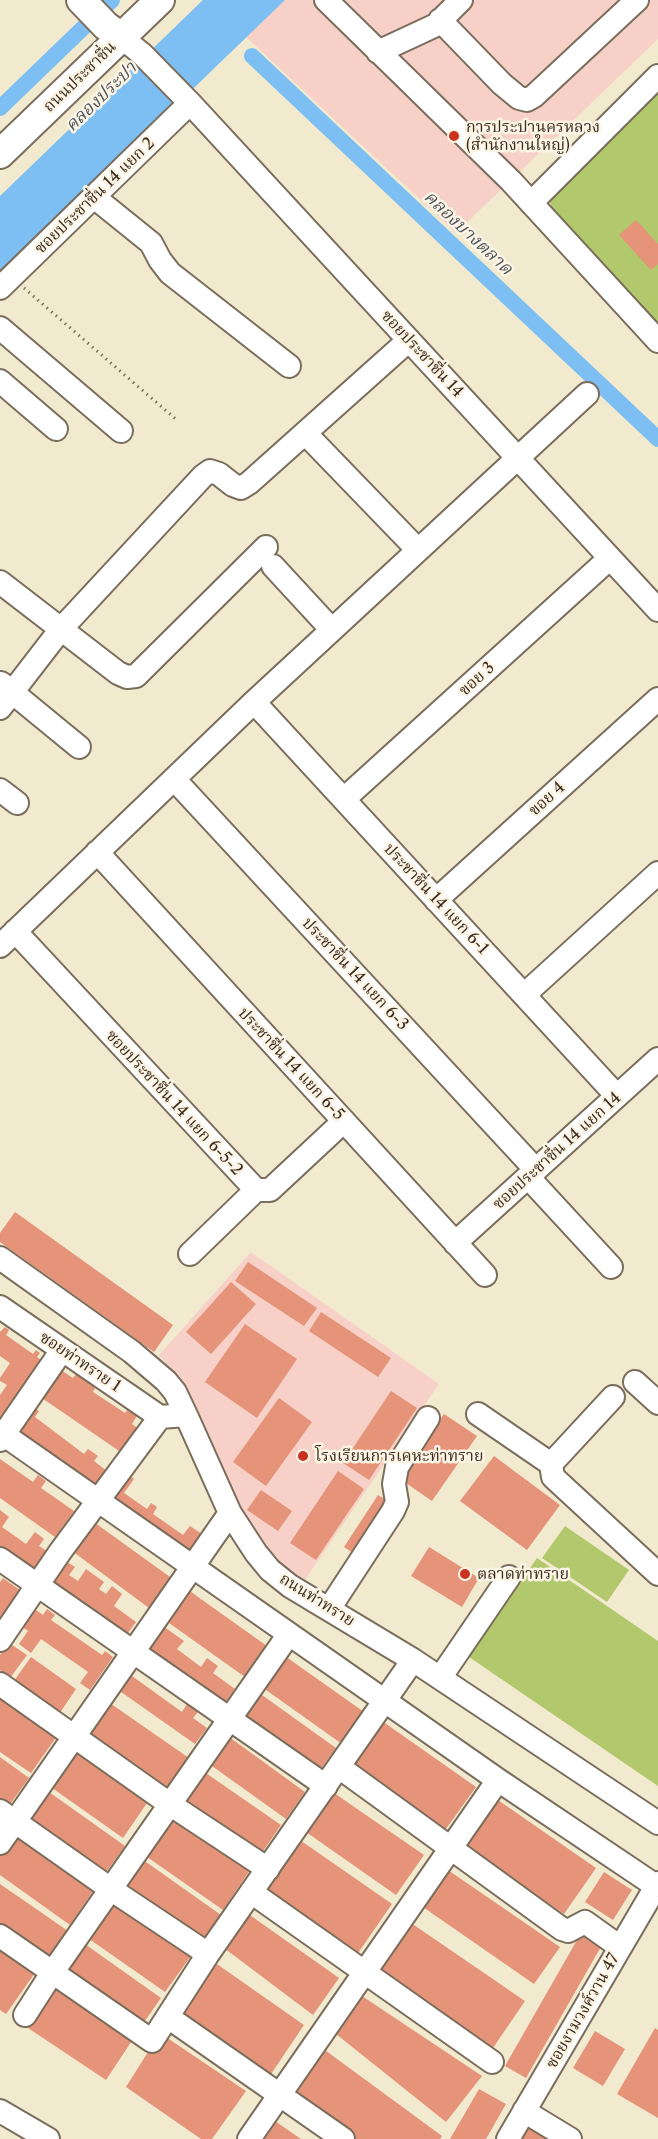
<!DOCTYPE html>
<meta charset="utf-8">
<style>
body{margin:0}
canvas{display:block;background:#f1eacf}
</style>
<canvas width="658" height="2139"></canvas>
<script>
const context = document.querySelector('canvas').getContext('2d');
context.lineJoin = 'round';
function fill(path, color) { context.fillStyle = color; context.fill(path, 'evenodd'); }
const shape = rows => new Path2D(rows.map(r => 'M' + r).join(''));
function strokePath(path, color, width, dash) { context.strokeStyle = color; context.lineWidth = width; context.lineCap = dash ? 'butt' : 'round'; context.setLineDash(dash || []); context.stroke(path); }
function write(font, color, halo, rows, align = 'center') {
  context.font = font + ' "Libre Caslon Text","Noto Serif Thai",serif'; context.lineWidth = 5; context.setLineDash([]); context.textBaseline = 'middle'; context.strokeStyle = halo; context.fillStyle = color; for (const [text, x, y, turn = 0] of rows) {
    context.save(); context.translate(x, y); context.rotate((+turn || 0) * Math.PI / 180); context.textAlign = isNaN(turn) ? turn : align; if (halo) context.strokeText(text, 0, 0); context.fillText(text, 0, 0); context.restore();
  }
}
const built = shape([
 [285,0,658,0,658,39,456,233,246,37],
 [251,1252,439,1384,302,1584,276,1567,248,1527,181,1381,159,1355]
]);
const green = shape([
 [658,88,658,324,552,215,550,199],
 [565,1526,629,1570,607,1602,542,1558],
 [537,1558,658,1641,658,1786,469,1657]
]);
const water = shape([
 [203,0,285,0,0,275,0,196]
]);
const canal = shape([
 [252,56,658,439],
 [0,108,112,0]
]);
const building = shape([
 [636,220,658,244,658,264,651,270,619,235],
 [15,1212,173,1325,154,1352,0,1242,0,1233],
 [248,1262,317,1308,304,1326,235,1281],
 [231,1282,256,1304,211,1354,186,1332],
 [321,1312,391,1358,378,1377,309,1331],
 [245,1324,297,1359,257,1418,205,1382],
 [5,1327,9,1330,6,1335,33,1354,36,1350,40,1353,37,1357,41,1360,0,1419,0,1395,7,1385,0,1381,0,1378,10,1363,0,1356,0,1332],
 [58,1368,73,1378,77,1373,96,1386,93,1392,125,1413,127,1410,137,1416,132,1424,141,1431,125,1455,39,1396],
 [391,1391,417,1408,369,1480,343,1463],
 [279,1398,312,1422,266,1486,233,1462],
 [31,1405,39,1411,35,1417,84,1454,88,1449,98,1456,94,1461,107,1471,90,1493,10,1433],
 [444,1414,477,1436,432,1501,400,1479],
 [494,1456,560,1505,527,1550,460,1501],
 [0,1459,33,1482,38,1475,46,1481,41,1488,74,1511,55,1537,0,1498],
 [122,1470,134,1479,124,1493,147,1509,151,1503,157,1507,153,1514,183,1535,190,1526,202,1534,185,1557,102,1498],
 [338,1471,364,1489,316,1560,290,1543],
 [261,1490,292,1511,278,1531,247,1510],
 [378,1495,391,1503,356,1555,344,1547],
 [0,1510,9,1517,2,1527,26,1544,35,1532,44,1539,39,1546,47,1551,30,1574,0,1553],
 [91,1520,170,1577,149,1608,68,1548],
 [429,1547,479,1578,462,1607,411,1576],
 [67,1562,75,1567,69,1575,78,1581,86,1569,104,1582,99,1589,106,1594,112,1586,122,1594,114,1606,136,1622,122,1641,40,1582],
 [3,1578,21,1591,0,1621,0,1582],
 [184,1587,267,1646,245,1677,162,1618],
 [33,1608,43,1615,47,1609,55,1615,51,1620,102,1655,105,1651,113,1657,90,1690,80,1683,88,1672,41,1639,31,1653,19,1644,28,1631,21,1626],
 [160,1624,184,1641,177,1649,201,1667,207,1658,218,1666,213,1673,235,1689,220,1709,141,1651],
 [9,1643,27,1655,10,1678,0,1670,0,1655],
 [282,1654,364,1712,342,1744,259,1685],
 [31,1657,76,1689,57,1717,11,1685],
 [125,1671,182,1712,187,1704,198,1712,193,1718,207,1728,195,1744,114,1687],
 [255,1690,336,1748,315,1777,234,1719],
 [0,1697,57,1736,31,1773,0,1752],
 [104,1699,189,1758,166,1792,81,1733],
 [382,1721,476,1787,443,1833,349,1767],
 [225,1734,305,1792,286,1819,205,1761],
 [70,1748,147,1803,123,1838,45,1783],
 [0,1757,29,1778,8,1807,0,1802],
 [200,1769,281,1825,259,1857,178,1800],
 [42,1787,125,1846,104,1875,22,1816],
 [334,1793,424,1855,396,1895,306,1832],
 [495,1798,596,1868,564,1914,463,1845],
 [168,1813,250,1870,223,1910,140,1852],
 [13,1830,95,1888,70,1925,0,1875,0,1849],
 [297,1838,392,1904,356,1956,261,1889],
 [139,1857,221,1915,202,1942,120,1885],
 [445,1868,560,1947,534,1984,420,1905],
 [604,1872,632,1890,613,1920,585,1902],
 [0,1884,68,1931,46,1962,0,1930],
 [110,1899,191,1956,165,1992,85,1936],
 [247,1913,339,1978,313,2015,224,1948],
 [411,1923,525,2001,493,2048,379,1970],
 [581,1933,602,1945,526,2078,505,2066],
 [82,1942,161,1998,140,2028,60,1972],
 [0,1949,35,1973,6,2014,0,2010],
 [214,1962,304,2025,267,2080,177,2015],
 [49,1983,133,2039,106,2080,22,2024],
 [356,1992,482,2076,446,2122,331,2030],
 [655,2028,658,2030,658,2118,617,2094],
 [595,2031,625,2049,603,2086,573,2068],
 [160,2033,246,2091,212,2139,201,2139,126,2087],
 [318,2045,442,2136,440,2139,351,2139,286,2090],
 [479,2089,506,2104,486,2139,450,2139],
 [269,2117,301,2139,252,2139],
 [522,2121,552,2139,512,2139]
]);
const path = shape([
 [24,288,178,421]
]);
const minor = shape([
 [326,0,511,181,658,341],
 [440,20,502,84,519,98,527,100,534,96,637,0],
 [121,37,142,54,190,103,658,610],
 [378,52,436,25,461,0],
 [94,197,151,243,160,260,170,273,289,366],
 [531,203,658,76],
 [0,288,190,103],
 [0,328,121,431],
 [0,381,56,429],
 [306,434,418,550],
 [273,566,332,630],
 [0,582,118,673,127,677,136,676,266,547],
 [1,683,79,747],
 [254,702,617,1096],
 [0,708,61,629,203,476,210,471,219,474,233,485,241,488,249,483,409,340],
 [174,779,536,1170],
 [0,790,17,803],
 [344,799,610,558],
 [97,852,485,1275],
 [436,900,658,699],
 [15,931,256,1190,270,1190,344,1121],
 [0,946,254,702,587,394],
 [524,995,658,873],
 [528,1177,611,1267],
 [455,1243,658,1059],
 [190,1254,256,1190],
 [0,1258,132,1352,166,1381,175,1392,186,1415,230,1513,256,1553,270,1570,290,1586,413,1660,658,1823],
 [0,1307,160,1417],
 [635,1382,658,1403],
 [613,1397,551,1464,553,1477,658,1574],
 [478,1414,551,1464],
 [0,1432,498,1780,656,1886],
 [0,1440,62,1350],
 [0,1559,326,1786],
 [329,1609,393,1511,397,1502,394,1484,397,1467,428,1418],
 [0,1640,60,1552,160,1417,186,1415],
 [440,1678,509,1577],
 [0,1684,171,1805,268,1869],
 [339,1767,562,1929,568,1931,585,1922,620,1947],
 [0,1811,112,1890,208,1954],
 [0,1843,230,1513],
 [251,1892,492,2062],
 [0,1936,152,2041,208,1954,413,1660],
 [25,2015,52,1973,289,1634],
 [168,2017,343,2139],
 [0,2111,48,2139],
 [524,2111,570,2139],
 [249,2139,498,1780],
 [508,2139,658,1883]
]);
const major = shape([
 [81,0,106,26,121,37],
 [0,154,160,0]
]);
const markers = [
 [454,136,6,"#c8321e"],
 [303,1456,6,"#c8321e"],
 [465,1574,6,"#c8321e"]
];
const streetNames = [
 ["ถนนประชาชื่น",80,77,-44],
 ["ซอยประชาชื่น 14 แยก 2",95,196,-44],
 ["ซอยประชาชื่น 14",422,354,47],
 ["ขอย 3",477,679,-42],
 ["ขอย 4",547,799,-42],
 ["ประชาชื่น 14 แยก 6-1",436,899,47],
 ["ประชาชื่น 14 แยก 6-3",355,974,47],
 ["ประชาชื่น 14 แยก 6-5",291,1064,47],
 ["ซอยประชาชื่น 14 แยก 6-5-2",174,1103,47],
 ["ซอยประชาชื่น 14 แยก 14",557,1151,-42],
 ["ซอยท่าทราย 1",80,1362,34],
 ["ถนนท่าทราย",317,1600,32],
 ["ซอยงามวงศ์วาน 47",583,2011,-60]
];
const poiNames = [
 ["การประปานครหลวง",466,127],
 ["(สำนักงานใหญ่)",466,145],
 ["โรงเรียนการเคหะท่าทราย",315,1456],
 ["ตลาดท่าทราย",477,1574]
];
const waterNames = [
 ["คลองประปา",101,97,-44],
 ["คลองบางตลาด",468,233,43]
];
fill(built, '#f7d1c7');
fill(green, '#b1c86d');
fill(water, '#7dbff2');
strokePath(canal, '#7dbff2', 16);
fill(building, '#e59379');
strokePath(minor, '#7b6d5c', 26);
strokePath(major, '#7b6d5c', 32);
strokePath(path, '#7b6d5c', 3, [1.5, 4.5]);
strokePath(minor, '#fff', 22);
strokePath(major, '#fff', 28);
for (const [x, y, r, color] of markers) { const dot = new Path2D(); dot.arc(x, y, r, 0, 2 * Math.PI); context.fillStyle = color; context.fill(dot); strokePath(dot, '#fcf5e5', 2); }
write('16px', '#3b2a1e', '#fcf5e5', streetNames);
write('16px', '#3b2a1e', '#fcf5e5', poiNames, 'left');
write('italic 18px', '#4f575e', '#fcf5e5', waterNames);
</script>
